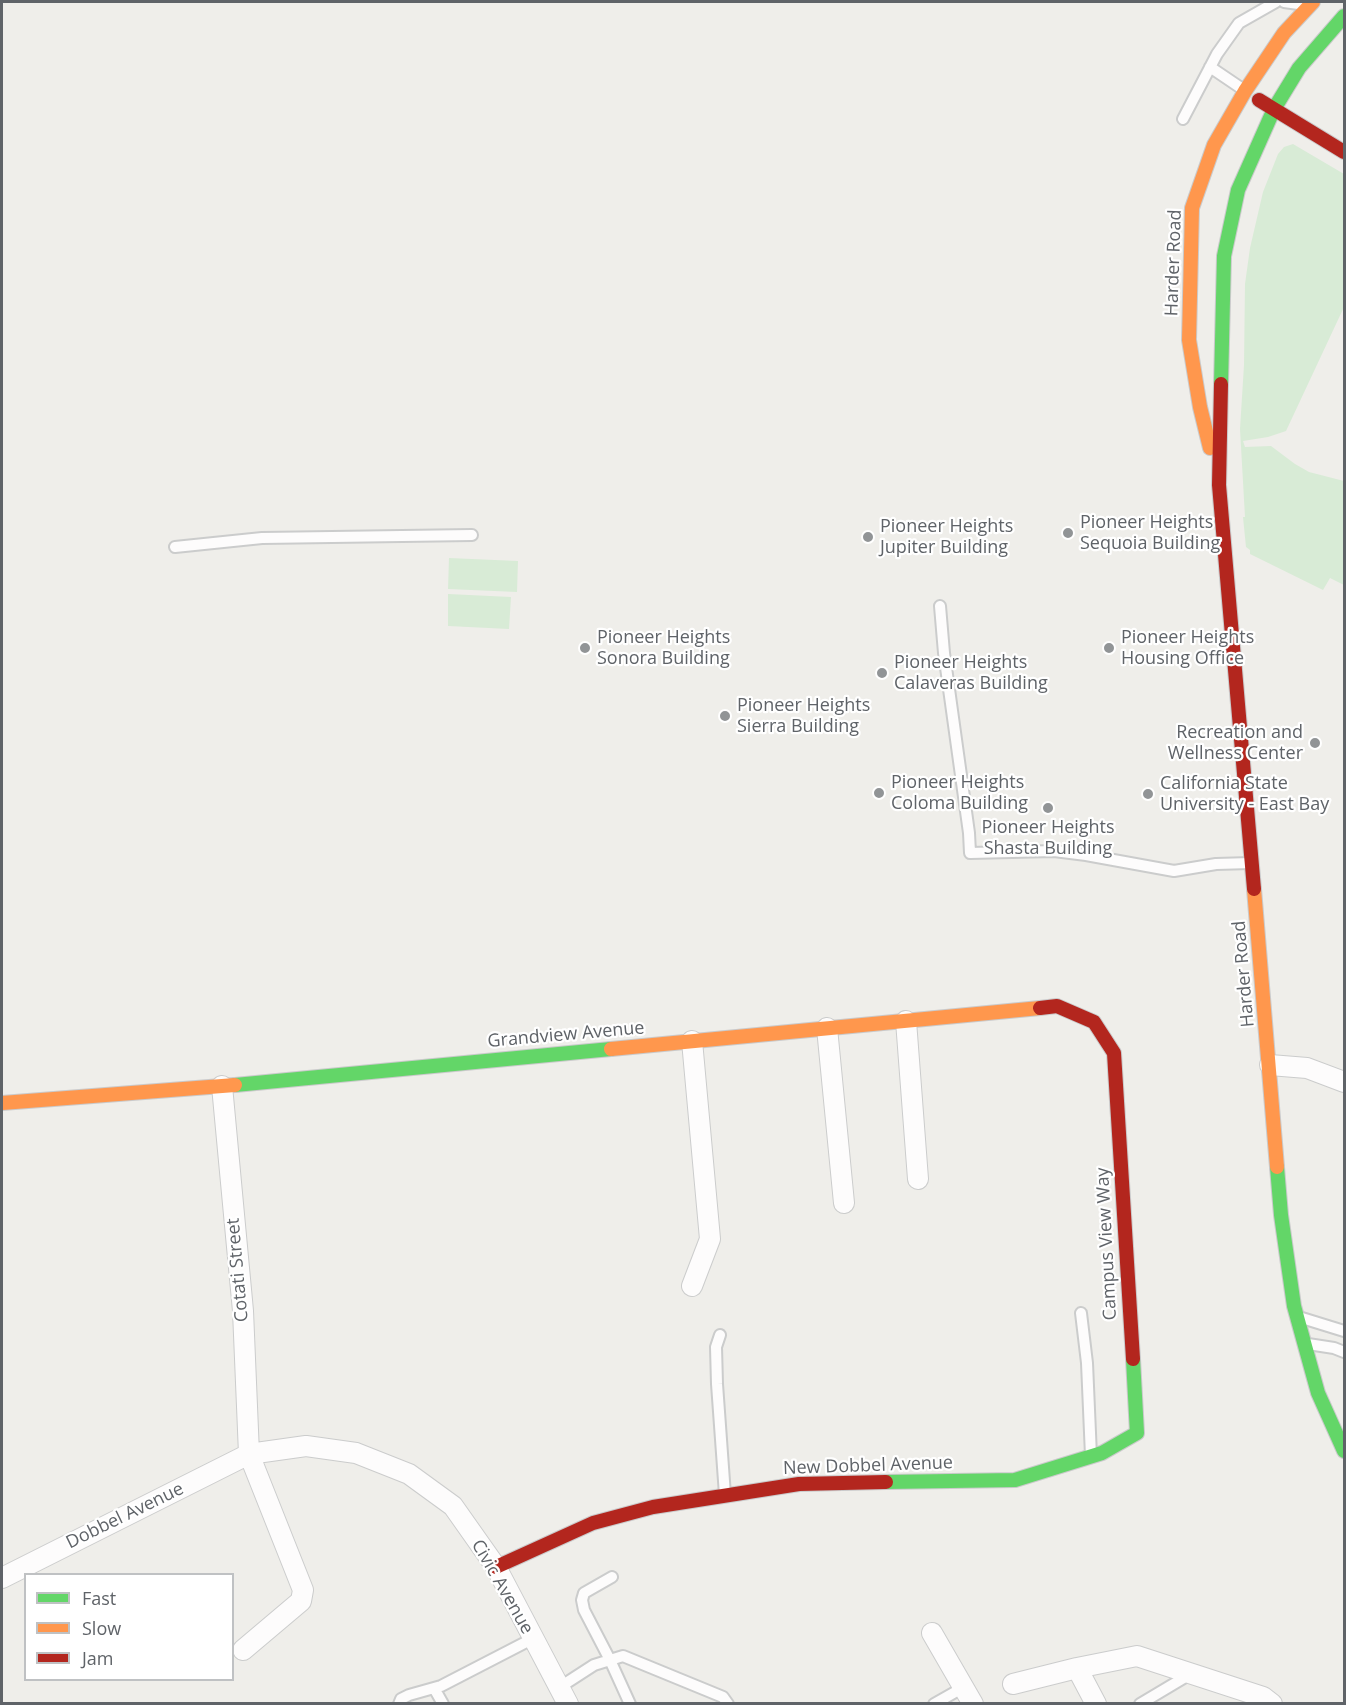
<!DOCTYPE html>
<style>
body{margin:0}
#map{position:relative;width:1346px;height:1705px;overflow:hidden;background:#efeeea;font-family:"Open Sans",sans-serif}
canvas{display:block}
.frame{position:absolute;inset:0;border:3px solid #5f6368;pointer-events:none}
.legend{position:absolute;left:24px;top:1573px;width:210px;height:108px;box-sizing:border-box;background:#fff;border:2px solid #bfc1c3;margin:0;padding:8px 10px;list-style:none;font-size:18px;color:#5f6368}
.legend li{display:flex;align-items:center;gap:12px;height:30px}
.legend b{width:30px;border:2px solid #bfc1c3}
</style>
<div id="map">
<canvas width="1346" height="1705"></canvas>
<div class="frame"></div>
<ul class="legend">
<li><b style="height:8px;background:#63d668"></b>Fast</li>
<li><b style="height:8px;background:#ff974d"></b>Slow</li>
<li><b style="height:8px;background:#b3261e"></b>Jam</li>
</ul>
</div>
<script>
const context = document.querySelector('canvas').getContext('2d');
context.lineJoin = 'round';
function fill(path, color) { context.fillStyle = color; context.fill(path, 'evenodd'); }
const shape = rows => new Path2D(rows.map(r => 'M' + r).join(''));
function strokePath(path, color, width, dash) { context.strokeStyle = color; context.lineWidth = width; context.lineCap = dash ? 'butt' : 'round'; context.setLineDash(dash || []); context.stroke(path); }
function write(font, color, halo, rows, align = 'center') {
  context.font = font + ' "Open Sans",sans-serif'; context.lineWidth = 4.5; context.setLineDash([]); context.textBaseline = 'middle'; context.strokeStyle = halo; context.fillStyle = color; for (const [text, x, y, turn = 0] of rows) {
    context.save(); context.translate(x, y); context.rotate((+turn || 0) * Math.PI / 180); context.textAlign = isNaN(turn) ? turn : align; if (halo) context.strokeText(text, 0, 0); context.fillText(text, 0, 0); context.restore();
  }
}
const green = shape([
 [1293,144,1344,174,1344,307,1286,431,1268,437,1243,441,1245,447,1271,446,1295,464,1309,472,1344,481,1344,585,1330,578,1323,590,1250,554,1250,550,1246,547,1243,517,1245,517,1240,429,1244,365,1245,284,1250,248,1263,192,1278,154,1284,147],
 [449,558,518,561,517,592,448,589],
 [448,594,511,597,509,629,448,626]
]);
const lane = shape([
 [1284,2,1306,5],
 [1210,67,1244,90],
 [1183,119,1217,54,1239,23,1276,2],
 [175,547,262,538,472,535],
 [940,606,944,653,969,833,970,853,1054,851,1086,855,1174,871,1216,864,1251,863],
 [1081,1313,1087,1363,1091,1456],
 [1302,1318,1344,1331],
 [720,1335,716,1347,717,1384,725,1495],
 [1308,1344,1334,1348,1344,1352],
 [612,1577,584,1593,582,1600,584,1610,610,1660,630,1704],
 [560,1687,594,1665,623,1656,723,1697,728,1704],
 [434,1688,443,1704],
 [399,1704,401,1699,409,1695,441,1686,532,1639],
 [934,1704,964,1687],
 [1140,1704,1192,1673]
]);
const street = shape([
 [906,1021,918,1179],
 [827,1028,844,1203],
 [692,1041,710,1239,692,1286],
 [1270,1065,1307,1068,1344,1082],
 [222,1086,243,1311,249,1454,303,1590,301,1601,243,1650],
 [2,1578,249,1454,306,1446,356,1453,409,1474,453,1506,496,1567,568,1704],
 [932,1633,973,1704],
 [1077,1668,1096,1704],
 [1013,1684,1077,1668,1137,1656,1263,1697,1272,1704]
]);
const fast = shape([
 [1221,384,1224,256,1238,190,1274,109,1299,68,1344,16],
 [235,1085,611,1049],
 [1277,1167,1281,1215,1294,1306,1318,1393,1344,1451],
 [886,1482,1015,1480,1102,1453,1137,1433,1133,1359]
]);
const slow = shape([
 [1210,448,1200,407,1189,340,1192,208,1214,145,1245,91,1284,33,1313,2],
 [1254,889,1277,1167],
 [611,1049,1040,1008],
 [2,1103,235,1085]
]);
const jam = shape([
 [1259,100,1344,152],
 [1221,384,1219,485,1254,889],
 [1040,1008,1057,1006,1094,1022,1114,1053,1133,1359],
 [496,1567,593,1523,653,1507,799,1484,886,1482]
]);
const markers = [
 [1068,533,6,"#919496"],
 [868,537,6,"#919496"],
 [585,648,6,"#919496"],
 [1109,648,6,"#919496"],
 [882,673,6,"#919496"],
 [725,716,6,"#919496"],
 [1315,743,6,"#919496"],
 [879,793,6,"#919496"],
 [1148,794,6,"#919496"],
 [1048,808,6,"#919496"]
];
const streetNames = [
 ["Harder Road",1174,263,-88],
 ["Harder Road",1244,974,-95],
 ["Grandview Avenue",566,1035,-5],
 ["Campus View Way",1107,1244,-93],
 ["Cotati Street",238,1270,-95],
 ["New Dobbel Avenue",868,1466,-2],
 ["Dobbel Avenue",125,1516,-26],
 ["Civic Avenue",502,1587,60]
];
const poiNames = [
 ["Pioneer Heights",1080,523],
 ["Sequoia Building",1080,544],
 ["Pioneer Heights",880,527],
 ["Jupiter Building",880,548],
 ["Pioneer Heights",597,638],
 ["Sonora Building",597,659],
 ["Pioneer Heights",1121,638],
 ["Housing Office",1121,659],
 ["Pioneer Heights",894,663],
 ["Calaveras Building",894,684],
 ["Pioneer Heights",737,706],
 ["Sierra Building",737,727],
 ["Recreation and",1303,733,"right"],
 ["Wellness Center",1303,754,"right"],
 ["Pioneer Heights",891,783],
 ["Coloma Building",891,804],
 ["California State",1160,784],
 ["University - East Bay",1160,805],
 ["Pioneer Heights",1048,828,"center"],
 ["Shasta Building",1048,849,"center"]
];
fill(green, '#d8ebd6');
strokePath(lane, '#cbcccc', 14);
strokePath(street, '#cbcccc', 22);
strokePath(fast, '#cacacb', 16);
strokePath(slow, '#cacacb', 16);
strokePath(jam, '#cacacb', 16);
strokePath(lane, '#fdfcfc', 10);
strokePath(street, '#fdfcfc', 20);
strokePath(fast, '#63d668', 14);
strokePath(slow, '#ff974d', 14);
strokePath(jam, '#b3261e', 14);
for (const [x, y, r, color] of markers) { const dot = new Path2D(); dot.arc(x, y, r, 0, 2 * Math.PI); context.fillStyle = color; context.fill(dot); strokePath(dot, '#fff', 2); }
write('18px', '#5f6368', '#fff', streetNames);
write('18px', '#5f6368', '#fff', poiNames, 'left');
</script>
